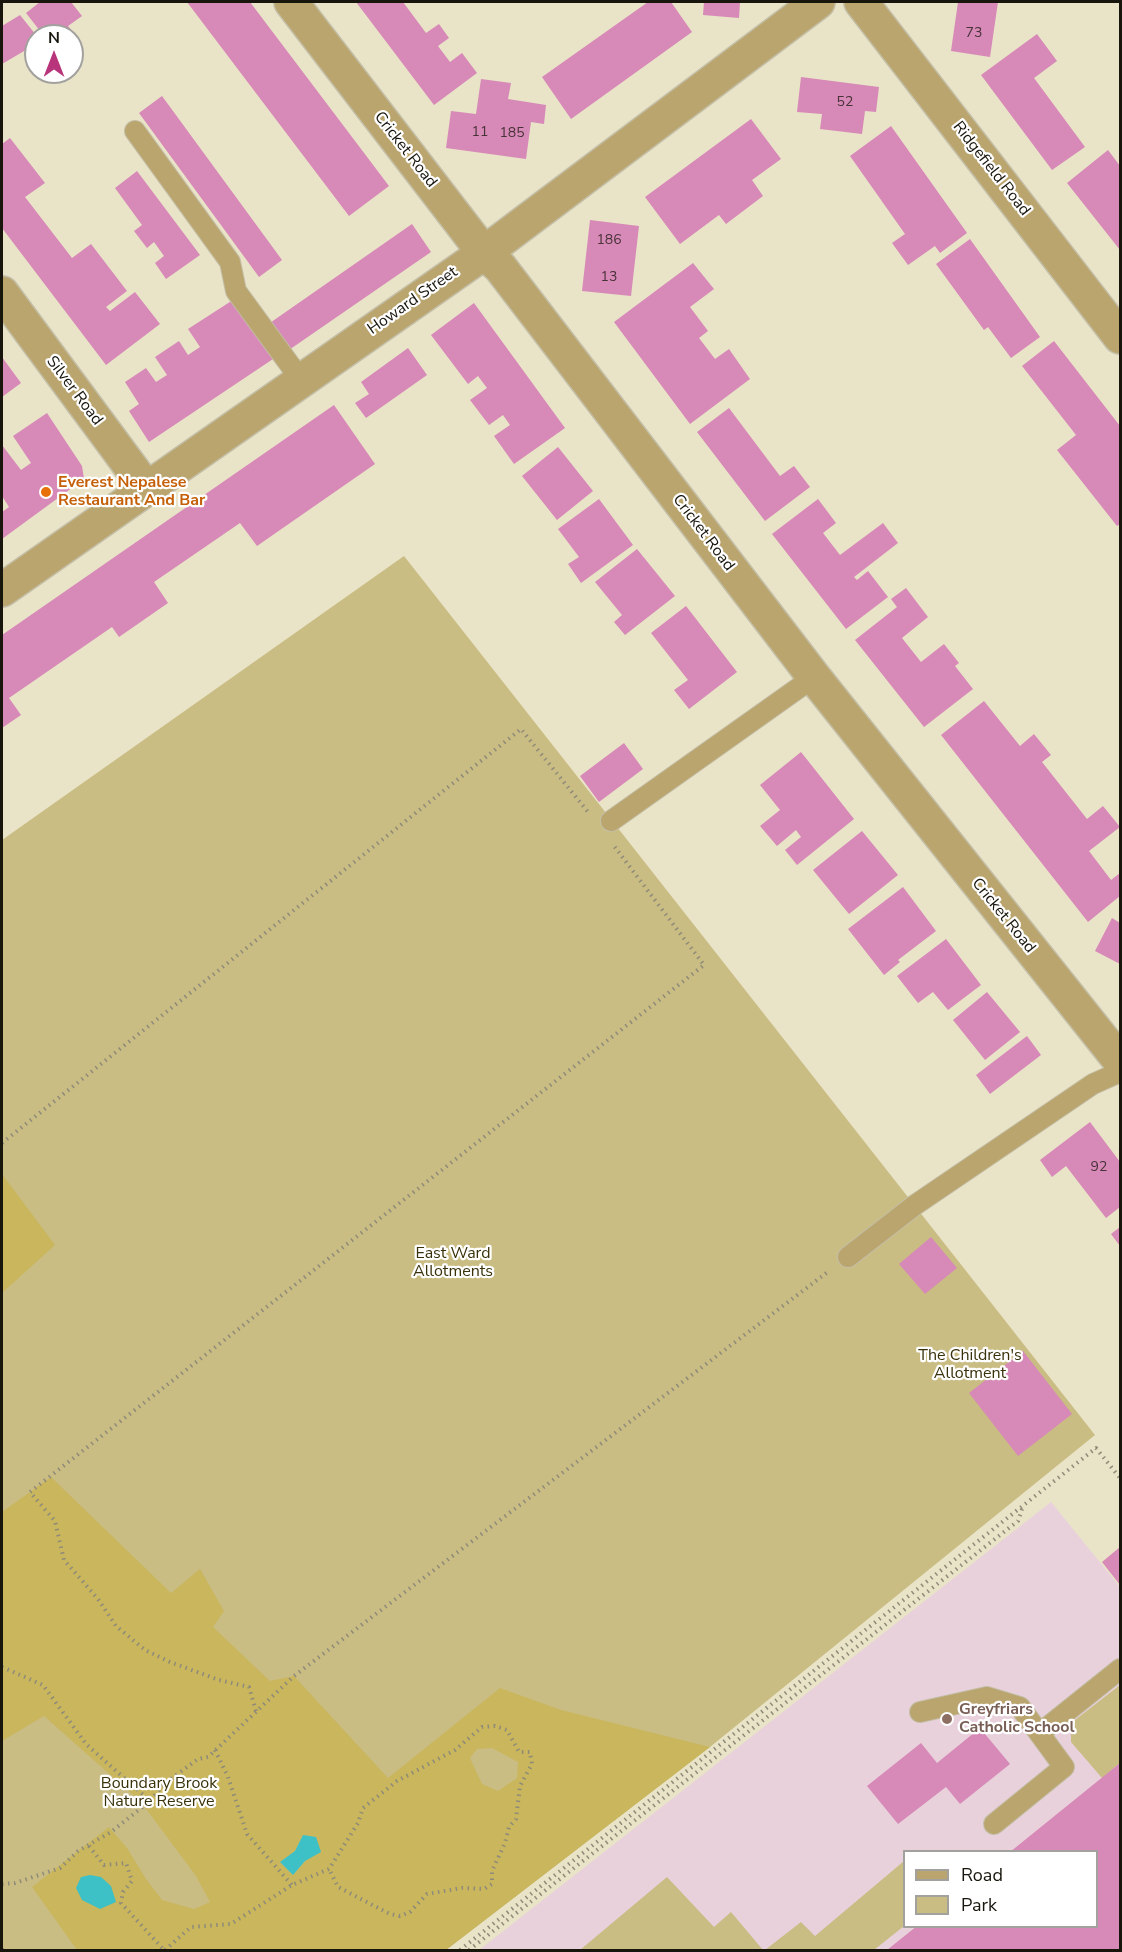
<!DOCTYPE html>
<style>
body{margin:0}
#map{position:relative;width:1122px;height:1952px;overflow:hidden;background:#e9e3c8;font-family:"Nunito Sans",sans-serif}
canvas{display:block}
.frame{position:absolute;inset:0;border:3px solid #17150c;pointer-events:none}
.legend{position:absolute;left:903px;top:1850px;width:195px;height:78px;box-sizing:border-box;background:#fff;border:2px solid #a2a19e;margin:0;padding:8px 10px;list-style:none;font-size:18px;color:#17150c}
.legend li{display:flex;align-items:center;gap:12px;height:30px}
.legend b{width:30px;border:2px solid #a2a19e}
.north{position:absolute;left:24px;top:24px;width:60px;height:60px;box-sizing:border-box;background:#fff;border:2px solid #a2a19e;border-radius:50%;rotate:0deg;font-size:16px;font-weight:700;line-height:24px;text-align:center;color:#17150c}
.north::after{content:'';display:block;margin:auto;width:21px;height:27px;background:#b8357c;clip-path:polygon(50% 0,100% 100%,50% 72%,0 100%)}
</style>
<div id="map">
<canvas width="1122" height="1952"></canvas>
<div class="frame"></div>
<ul class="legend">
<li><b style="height:8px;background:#bba56e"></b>Road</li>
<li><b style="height:16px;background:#cabd84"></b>Park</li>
</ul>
<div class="north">N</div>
</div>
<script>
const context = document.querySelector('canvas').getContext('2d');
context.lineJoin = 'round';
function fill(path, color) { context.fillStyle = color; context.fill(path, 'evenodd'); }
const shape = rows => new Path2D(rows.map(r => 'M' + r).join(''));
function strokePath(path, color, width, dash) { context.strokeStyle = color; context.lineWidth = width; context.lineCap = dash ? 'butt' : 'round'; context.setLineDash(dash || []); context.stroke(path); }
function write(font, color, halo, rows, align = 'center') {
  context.font = font + ' "Nunito Sans",sans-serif'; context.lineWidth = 4.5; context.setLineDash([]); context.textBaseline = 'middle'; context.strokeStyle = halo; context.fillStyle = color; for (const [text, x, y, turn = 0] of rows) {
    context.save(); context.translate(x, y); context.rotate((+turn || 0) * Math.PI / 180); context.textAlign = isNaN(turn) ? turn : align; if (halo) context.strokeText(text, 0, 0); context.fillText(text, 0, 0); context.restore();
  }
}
const education = shape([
 [1051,1502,1120,1587,1120,1950,479,1950],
 [904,1852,1096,1852,1096,1926,904,1926]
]);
const green = shape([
 [404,556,1095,1435,710,1747,446,1950,2,1950,2,840],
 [1120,1685,1120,1763,1102,1778,1071,1742,1071,1732,1075,1720],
 [904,1861,904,1926,874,1950,765,1950,801,1922,815,1936],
 [667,1877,714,1927,731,1912,763,1950,580,1950]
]);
const forest = shape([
 [2,1174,55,1245,2,1293],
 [51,1477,171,1593,200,1569,224,1611,213,1627,270,1681,294,1676,388,1778,500,1688,561,1710,710,1747,446,1950,77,1950,32,1887,109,1827,127,1848,146,1879,162,1900,194,1909,210,1902,196,1876,141,1802,44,1716,2,1741,2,1512],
 [492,1748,518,1762,517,1778,498,1791,482,1784,470,1758,477,1749],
 [303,1835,316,1837,305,1861,293,1875,280,1862,295,1851]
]);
const water = shape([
 [303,1835,316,1837,321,1852,305,1861,293,1875,280,1862,295,1851],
 [90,1875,101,1877,111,1886,116,1902,100,1909,82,1900,76,1888,81,1877]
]);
const building = shape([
 [40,2,71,2,82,16,68,26,77,37,72,42,72,36,53,36,51,33,44,36,26,13],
 [187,2,250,2,389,186,349,216],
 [356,2,403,2,426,33,439,24,449,38,438,46,450,62,462,53,477,73,434,105],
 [648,2,671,2,692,32,571,119,542,77],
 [704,2,740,2,739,18,703,15],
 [958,2,998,2,990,57,951,51],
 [20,15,36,35,36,44,2,64,2,26],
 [1037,34,1057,61,1034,78,1085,147,1052,170,981,75],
 [801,77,879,87,876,112,865,111,862,134,820,129,822,114,797,112],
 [481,79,511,83,508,99,546,105,544,124,531,122,526,159,446,148,451,111,476,114],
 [162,96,282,260,259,277,139,113],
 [751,119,781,159,752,180,763,196,726,224,719,215,680,244,645,197],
 [891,126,967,233,940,253,935,246,908,265,892,243,905,234,850,156],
 [10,138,45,183,25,197,72,258,91,244,127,291,106,307,110,311,135,292,160,324,106,365,2,228,2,144],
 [1108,150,1120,166,1120,250,1067,183],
 [137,171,200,255,166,279,155,263,164,256,154,242,147,248,134,231,142,225,115,188],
 [590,220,639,226,631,296,582,291],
 [412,224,431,252,286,352,267,325],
 [970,239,1040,337,1011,358,988,327,984,330,936,264],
 [693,263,714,289,690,307,708,331,699,338,715,359,729,349,750,379,690,424,614,322],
 [236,298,276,357,149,442,129,411,139,404,125,382,146,368,156,382,167,375,155,357,179,341,188,355,200,347,188,329],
 [474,303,565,428,514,464,494,436,510,425,503,415,489,425,470,400,487,388,478,376,468,384,431,335],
 [1054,341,1120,426,1120,524,1117,526,1057,450,1076,435,1022,366],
 [408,348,427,375,366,418,355,403,369,394,361,382],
 [2,357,21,383,2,397],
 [334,405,375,464,257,546,240,523,154,582,168,603,119,637,112,627,9,698,21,715,2,728,2,635],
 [729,408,780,476,794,466,810,487,765,521,697,432],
 [47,413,82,466,84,479,2,539,2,512,9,507,2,496,2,445,21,470,31,463,13,436],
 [558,447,593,491,557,520,522,476],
 [599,499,633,545,581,583,568,564,579,557,558,529],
 [818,499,836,523,823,533,840,555,883,523,898,543,854,577,857,580,868,571,888,597,846,629,772,534],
 [637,549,675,596,625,635,614,622,622,615,595,582],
 [906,588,928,617,902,638,921,662,944,644,959,663,955,666,973,689,924,727,855,640,897,607,891,599],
 [686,606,737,672,689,709,674,690,688,680,651,633],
 [984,701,1020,746,1034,734,1051,755,1042,762,1087,819,1103,806,1120,827,1089,851,1111,880,1120,873,1120,896,1088,922,941,735],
 [624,743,643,769,599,802,580,776],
 [801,752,854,819,797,865,785,850,801,837,796,830,777,846,760,826,780,810,760,785],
 [862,831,898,875,849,914,813,870],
 [903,887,936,931,898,960,900,962,884,975,848,929],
 [1112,918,1120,923,1120,964,1095,951],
 [946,939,981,985,948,1010,933,992,918,1003,897,976],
 [987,992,1020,1032,985,1060,953,1020],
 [1027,1036,1041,1055,990,1094,976,1075],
 [1090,1122,1120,1162,1120,1207,1106,1218,1066,1166,1052,1177,1040,1160],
 [1120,1227,1120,1246,1111,1234],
 [931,1237,957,1268,925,1294,899,1264],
 [1023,1351,1072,1414,1018,1456,969,1393],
 [1120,1547,1120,1585,1102,1562],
 [980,1728,1010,1764,960,1804,946,1787,898,1824,867,1786,921,1743,937,1763],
 [1120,1763,1120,1950,887,1950,917,1926,1096,1926,1096,1852,1010,1852]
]);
const path = shape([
 [2,1143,521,729,588,812],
 [2,1667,43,1685,86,1744,150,1801],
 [256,1711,249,1687,219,1680,170,1662,145,1650,116,1626,98,1599,64,1560,55,1521,30,1492,704,965,614,846],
 [215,1750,228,1777,247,1834,292,1885],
 [89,1846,104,1865,126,1863,132,1881,123,1892,121,1903,164,1950],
 [2,1884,15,1883,60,1868,78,1851,111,1832,150,1801,164,1784,198,1759,208,1757,294,1676,829,1271],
 [2,1948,2,1950],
 [165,1950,191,1927,231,1924,292,1885,329,1869,358,1823,363,1808,397,1781,455,1750,482,1727,495,1726,507,1730,519,1752,530,1752,532,1764,520,1786,516,1819,509,1827,505,1843,492,1871,492,1884,484,1889,462,1888,427,1894,410,1912,400,1916,390,1914,338,1887,329,1869],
 [460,1950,1096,1448,1120,1478],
 [469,1950,1018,1521,1022,1509]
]);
const service = shape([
 [135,131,230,262,236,291,301,380],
 [611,821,814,677],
 [848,1257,915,1205,1093,1084,1120,1072],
 [920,1712,987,1697,1020,1707,1064,1767,994,1824],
 [1040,1733,1120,1669]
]);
const minor = shape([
 [291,2,484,253,500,267,814,677,1120,1061],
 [861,2,1120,337],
 [2,293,147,489],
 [2,590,484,253,818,2]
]);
const markers = [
 [46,492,6,"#e8710a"],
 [947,1719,6,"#8d6e63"]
];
const numberNames = [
 ["73",974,34],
 ["52",845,103],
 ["11",480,133],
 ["185",512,134],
 ["186",609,241],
 ["13",609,278],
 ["92",1099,1168]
];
const streetNames = [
 ["Cricket Road",405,150,52],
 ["Ridgefield Road",991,169,52],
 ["Howard Street",413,301,-35],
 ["Silver Road",74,391,53],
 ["Cricket Road",703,533,53],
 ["Cricket Road",1003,916,51]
];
const foodNames = [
 ["Everest Nepalese",58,483],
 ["Restaurant And Bar",58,501]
];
const parkNames = [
 ["East Ward",453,1254],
 ["Allotments",453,1272],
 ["The Children's",970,1356],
 ["Allotment",970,1374],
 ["Boundary Brook",159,1784],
 ["Nature Reserve",159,1802]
];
const educationNames = [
 ["Greyfriars",959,1710],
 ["Catholic School",959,1728]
];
fill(education, '#e9d1dc');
fill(green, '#cabd84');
fill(forest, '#c9b65d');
fill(water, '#3dc1c6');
fill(building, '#d789b7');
strokePath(service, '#c3bea6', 22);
strokePath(minor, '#c3bea6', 36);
strokePath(path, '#8f8b78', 4, [1.5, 4.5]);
strokePath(service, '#bba56e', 20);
strokePath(minor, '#bba56e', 33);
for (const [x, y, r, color] of markers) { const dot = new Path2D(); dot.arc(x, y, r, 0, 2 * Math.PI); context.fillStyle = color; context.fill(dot); strokePath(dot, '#fff', 2); }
write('14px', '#473237', null, numberNames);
write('16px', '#17150c', '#fff', streetNames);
write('bold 16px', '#c56008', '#fff', foodNames, 'left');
write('16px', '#393109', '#fff', parkNames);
write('bold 16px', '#785e54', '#fff', educationNames, 'left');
</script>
